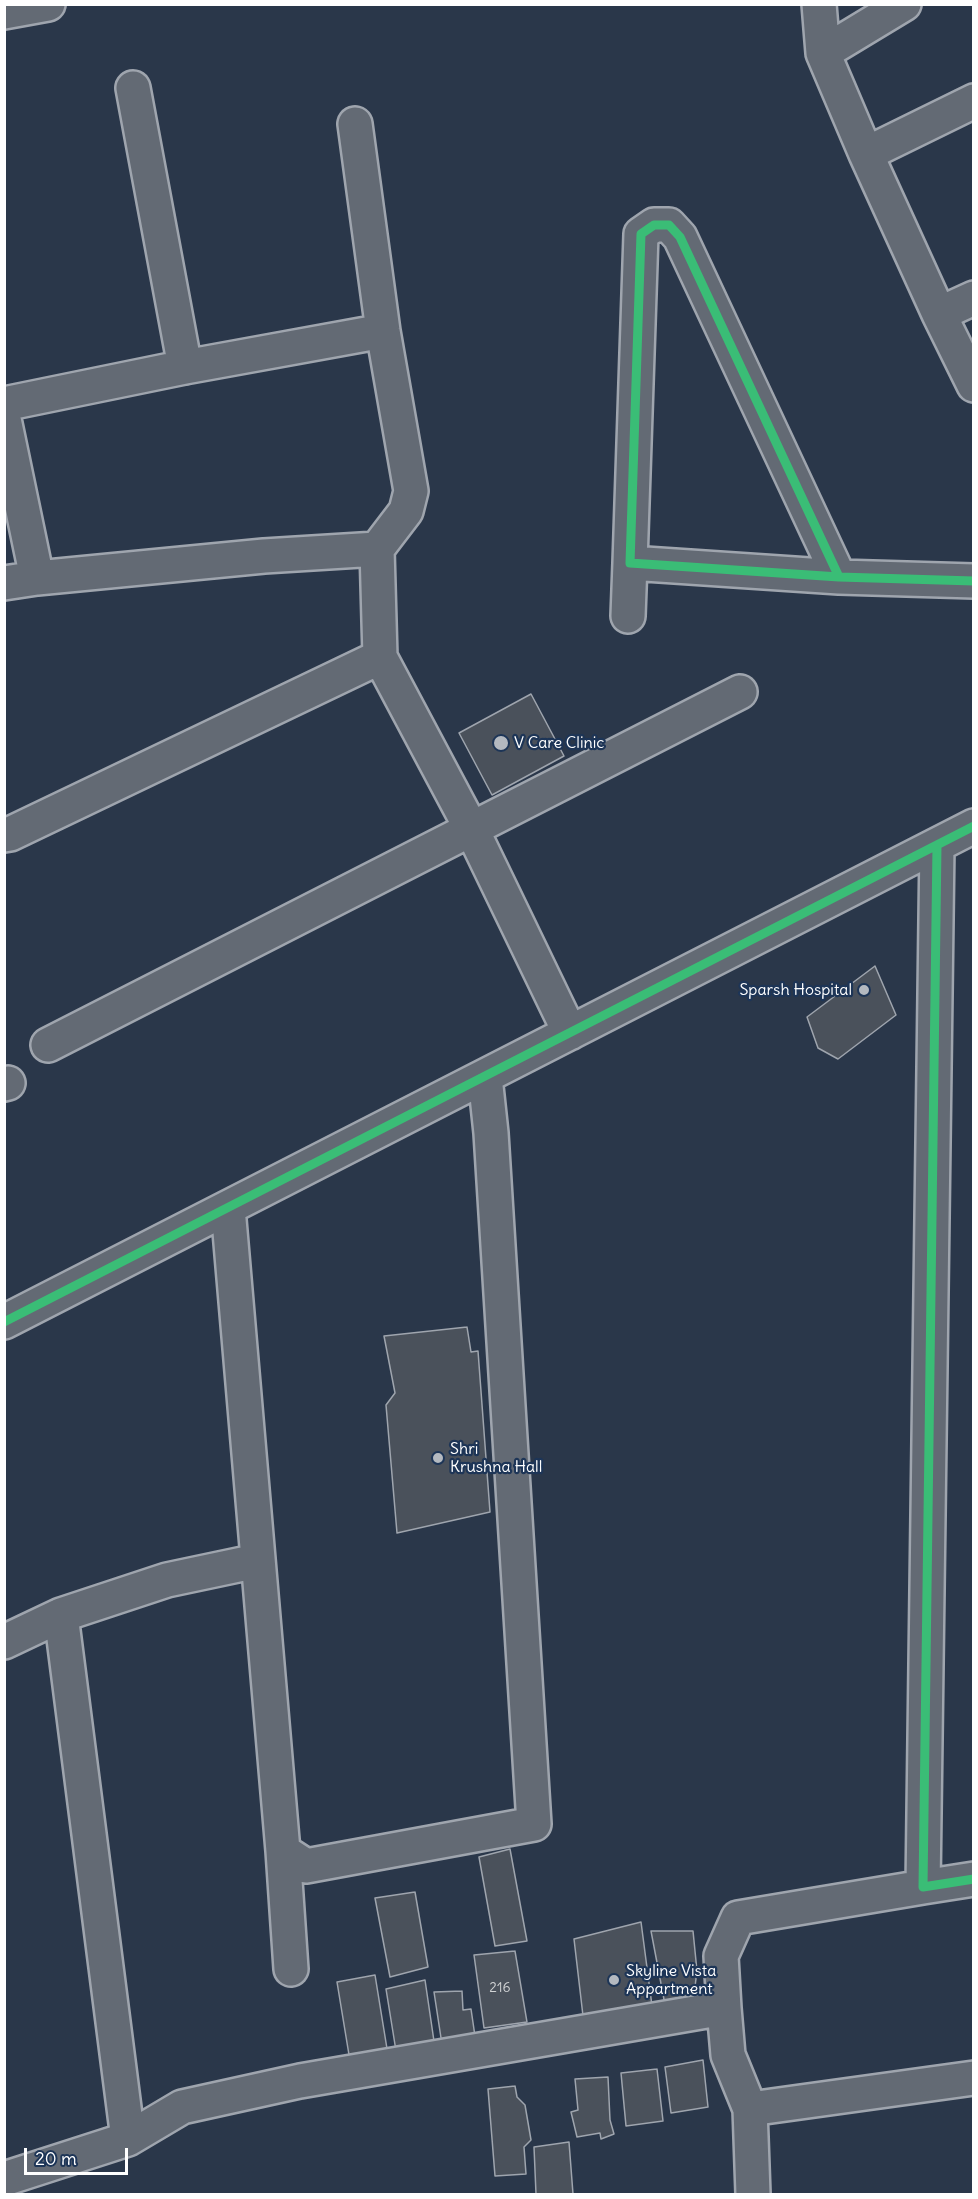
<!DOCTYPE html>
<style>
body{margin:0}
#map{position:relative;width:978px;height:2199px;overflow:hidden;background:#2a374a;font-family:Delius,sans-serif}
canvas{display:block}
.frame{position:absolute;inset:0;border:6px solid #fff;pointer-events:none}
.scale{position:absolute;left:24px;top:2148px;width:104px;height:27px;box-sizing:border-box;border:3px solid #fff;border-top:0;padding-left:8px;font-size:18px;line-height:21px;white-space:nowrap;color:#fff;-webkit-text-stroke:4px #1d3557;paint-order:stroke}
</style>
<div id="map">
<canvas width="978" height="2199"></canvas>
<div class="frame"></div>
<div class="scale">20 m</div>
</div>
<script>
const context = document.querySelector('canvas').getContext('2d');
context.lineJoin = 'round';
function fill(path, color) { context.fillStyle = color; context.fill(path, 'evenodd'); }
const shape = rows => new Path2D(rows.map(r => 'M' + r).join(''));
function strokePath(path, color, width, dash) { context.strokeStyle = color; context.lineWidth = width; context.lineCap = dash ? 'butt' : 'round'; context.setLineDash(dash || []); context.stroke(path); }
function write(font, color, halo, rows, align = 'center') {
  context.font = font + ' Delius,sans-serif'; context.lineWidth = 4.5; context.setLineDash([]); context.textBaseline = 'middle'; context.strokeStyle = halo; context.fillStyle = color; for (const [text, x, y, turn = 0] of rows) {
    context.save(); context.translate(x, y); context.rotate((+turn || 0) * Math.PI / 180); context.textAlign = isNaN(turn) ? turn : align; if (halo) context.strokeText(text, 0, 0); context.fillText(text, 0, 0); context.restore();
  }
}
const building = shape([
 [531,694,564,756,492,795,459,733,531,694],
 [875,966,896,1015,838,1059,818,1048,807,1017,875,966],
 [467,1327,471,1352,478,1351,490,1512,397,1533,386,1405,395,1393,384,1336,467,1327],
 [510,1849,527,1941,495,1946,479,1857,510,1849],
 [415,1892,428,1967,390,1977,375,1898,415,1892],
 [641,1922,654,2021,585,2033,574,1939,641,1922],
 [651,1931,693,1931,697,1971,693,2002,666,2010,651,1931],
 [515,1951,527,2022,484,2028,474,1955,515,1951],
 [375,1975,389,2061,351,2067,337,1982,375,1975],
 [425,1980,435,2048,397,2057,386,1989,425,1980],
 [462,1991,463,2010,471,2009,476,2043,443,2051,434,1992,462,1991],
 [703,2060,708,2107,671,2113,665,2067,703,2060],
 [657,2069,663,2121,626,2126,621,2073,657,2069],
 [608,2077,610,2120,614,2134,601,2139,600,2133,577,2137,571,2112,578,2110,575,2079,608,2077],
 [515,2086,517,2097,525,2105,531,2140,524,2147,526,2174,495,2176,488,2089,515,2086],
 [569,2142,573,2194,536,2194,534,2147,569,2142]
]);
const minor = shape([
 [819,4,823,53],
 [904,4,823,53,866,154,939,314,974,298],
 [4,12,48,4],
 [133,88,185,367],
 [355,124,383,331,411,491,406,511,377,549],
 [866,154,974,101],
 [939,314,974,385],
 [4,404,185,367,383,331],
 [4,419,37,578],
 [839,577,680,237,669,225,654,225,641,234,630,563,839,577,974,581],
 [4,583,37,578,264,556,377,549,380,657,472,830,570,1033],
 [628,616,630,563],
 [4,835,10,834,380,657],
 [937,845,923,1887,974,1879],
 [48,1045,740,692],
 [4,1084,8,1083],
 [228,1208,283,1851,291,1969],
 [4,1322,974,826],
 [61,1615,167,1580,257,1561],
 [4,1642,61,1615,128,2139,4,2179],
 [283,1851,306,1866,534,1824,491,1133,485,1077],
 [750,2109,728,2055,724,2008,721,1956,738,1918,923,1887],
 [128,2139,182,2107,300,2081,724,2008],
 [753,2194,750,2109,974,2078]
]);
const cycleway = shape([
 [839,577,680,237,669,225,654,225,641,234,630,563,839,577,974,581],
 [937,845,923,1887,974,1879],
 [4,1322,974,826]
]);
const markers = [
 [501,743,8,"#b4b9c0"],
 [864,990,6,"#b4b9c0"],
 [438,1458,6,"#b4b9c0"],
 [614,1980,6,"#b4b9c0"]
];
const numberNames = [
 ["216",500,1988]
];
const poiNames = [
 ["V Care Clinic",514,743],
 ["Sparsh Hospital",852,990,"right"],
 ["Shri",450,1449],
 ["Krushna Hall",450,1467],
 ["Skyline Vista",626,1971],
 ["Appartment",626,1989]
];
fill(building, '#4a515b');
strokePath(building, '#9fa5ae', 1.5);
strokePath(minor, '#9fa5ae', 38);
strokePath(minor, '#636a74', 33);
strokePath(cycleway, '#3abd76', 9);
for (const [x, y, r, color] of markers) { const dot = new Path2D(); dot.arc(x, y, r, 0, 2 * Math.PI); context.fillStyle = color; context.fill(dot); strokePath(dot, '#1d3557', 2); }
write('14px', '#d2d4d6', null, numberNames);
write('16px', '#fff', '#1d3557', poiNames, 'left');
</script>
